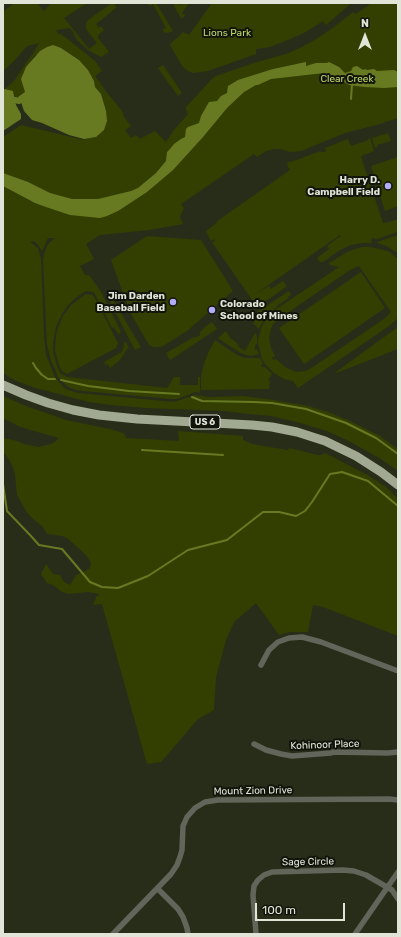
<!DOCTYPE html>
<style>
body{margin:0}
#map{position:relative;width:401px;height:937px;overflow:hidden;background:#282d19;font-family:Rubik,sans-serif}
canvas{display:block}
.frame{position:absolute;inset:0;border:4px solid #e1e5d8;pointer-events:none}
.north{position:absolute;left:345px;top:16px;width:40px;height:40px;-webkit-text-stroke:3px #12140b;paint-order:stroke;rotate:0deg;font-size:11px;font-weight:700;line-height:16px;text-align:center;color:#e1e5d8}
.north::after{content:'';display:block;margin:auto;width:14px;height:18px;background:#e1e5d8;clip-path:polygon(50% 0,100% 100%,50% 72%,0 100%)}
.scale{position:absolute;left:255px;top:903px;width:90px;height:18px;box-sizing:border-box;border:2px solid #e1e5d8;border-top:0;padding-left:5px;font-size:12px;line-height:14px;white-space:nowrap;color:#e1e5d8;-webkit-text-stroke:3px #12140b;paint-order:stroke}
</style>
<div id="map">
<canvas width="401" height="937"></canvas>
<div class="frame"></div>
<div class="north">N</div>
<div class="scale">100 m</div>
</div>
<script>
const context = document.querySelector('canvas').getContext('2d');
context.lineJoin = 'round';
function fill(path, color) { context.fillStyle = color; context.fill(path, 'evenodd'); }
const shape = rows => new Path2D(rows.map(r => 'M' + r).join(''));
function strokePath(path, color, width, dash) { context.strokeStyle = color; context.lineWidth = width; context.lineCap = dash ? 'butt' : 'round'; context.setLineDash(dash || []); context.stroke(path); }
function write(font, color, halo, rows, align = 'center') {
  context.font = font + ' Rubik,sans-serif'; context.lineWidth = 4; context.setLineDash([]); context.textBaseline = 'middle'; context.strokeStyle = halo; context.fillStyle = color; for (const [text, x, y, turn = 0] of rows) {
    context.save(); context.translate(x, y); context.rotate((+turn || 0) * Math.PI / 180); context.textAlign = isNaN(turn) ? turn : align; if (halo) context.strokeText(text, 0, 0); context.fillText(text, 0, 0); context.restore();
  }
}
const green = shape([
 [14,3,37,3,44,11,51,3,87,3,64,18,89,49,97,43,86,29,86,24,88,20,112,3,114,3,116,7,116,8,96,24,99,28,101,26,104,30,99,34,98,38,109,52,101,57,88,50,77,40,72,30,69,28,56,30,58,34,60,34,65,37,95,61,102,71,95,76,108,94,122,111,124,117,131,126,125,130,131,138,136,135,140,139,155,131,166,142,174,130,188,114,186,109,186,107,212,79,216,76,254,63,286,54,300,48,313,41,330,30,352,13,353,12,356,14,370,4,370,3,398,3,398,118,380,124,345,133,301,151,290,152,281,149,274,149,266,151,257,157,254,154,181,204,184,208,180,216,181,220,183,224,149,230,100,235,86,244,94,259,80,266,84,274,90,276,101,292,121,332,118,334,114,327,112,328,94,292,86,291,78,296,68,305,62,314,56,327,53,342,53,352,57,366,60,373,67,377,167,388,174,377,180,377,180,385,198,385,198,377,200,377,200,393,195,392,177,399,172,399,83,391,76,390,68,387,58,377,55,369,51,361,47,344,43,261,44,254,48,244,55,238,48,238,42,251,38,245,34,241,30,242,38,248,41,259,44,337,46,355,55,377,63,387,68,390,78,393,174,402,195,395,208,397,243,396,274,400,308,406,331,413,352,422,380,436,391,444,398,449,398,471,381,459,349,441,327,431,297,422,271,416,249,414,224,411,146,408,111,405,89,402,36,388,16,381,3,373,3,137,21,125,84,140,84,139,96,137,104,130,101,94,95,87,94,81,88,70,79,60,61,48,35,55,23,73,25,92,18,97,15,97,13,91,5,89,14,81,34,52,39,43,27,46,14,61,3,71,3,12],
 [148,3,156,3,173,31,171,32,166,33,163,31,162,30,166,28,165,26,153,4,149,6],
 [175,3,180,5,181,3,189,3,182,13,185,15,183,18,181,18,174,6],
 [212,3,350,3,348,6,326,25,323,21,304,33,283,42,270,47,256,49,256,54,208,71,193,73,188,71,182,66,170,45,171,43,179,36,183,32,189,35],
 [163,65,182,93,178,96,158,68],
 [388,133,391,141,377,145,378,147,375,148,372,138],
 [370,138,374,151,361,156,362,160,383,223,389,222,398,219,398,232,377,239,372,238,371,243,362,243,351,245,340,250,323,262,320,262,317,258,329,249,327,246,341,236,340,235,254,295,269,286,271,289,283,281,286,285,286,287,257,307,212,242,215,241,214,239,211,241,206,231,217,223,216,222,290,170,287,165,288,162,294,161,320,151,321,152,325,152,326,150,325,148,348,139,351,146,366,141],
 [398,157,398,206,385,211,371,166],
 [398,235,398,253,386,246,377,243,377,242],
 [147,236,201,240,233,291,187,331,163,346,158,347,154,347,149,345,130,312,111,260],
 [362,247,370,247,384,250,390,252,398,259,398,318,389,326,298,388,293,381,284,379,274,373,265,364,262,359,259,347,258,341,261,329,263,324,271,314,275,310,339,267,330,265,329,263,349,251],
 [359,266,391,312,384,319,310,369,305,371,296,372,285,367,276,359,273,360,272,358,275,356,271,348,269,338,271,329,273,324,280,318,350,270],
 [361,272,385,308,304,364,279,328],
 [289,291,291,295,288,297,289,298,278,305,277,307,268,314,262,323,259,329,253,323,259,316,257,312],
 [86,294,93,295,118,343,116,348,67,374,62,371,59,365,55,351,56,336,58,328,63,316,71,305,82,297],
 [115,295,117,296,117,300,114,302,141,347,135,350,110,302,111,296],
 [212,322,217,329,170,360,166,353,194,337,195,338,200,335,200,332,206,326],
 [398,327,398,349,336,373,336,372],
 [226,331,230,338,236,342,239,347,245,351,255,333,257,336,257,344,255,345,255,350,257,350,259,354,251,356,247,355,241,353,225,343,218,338],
 [215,340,237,355,245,358,260,358,263,364,261,365,262,367,265,367,272,374,268,380,270,381,269,389,201,390,201,376,204,364,209,351],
 [126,342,129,348,127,349,119,361,110,368,108,364,106,365,104,362,122,352,124,346,124,343],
 [3,396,23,405,66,420,114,430,123,433,125,435,126,438,179,441,178,431,243,436,243,440,252,444,288,450,289,448,318,455,321,455,325,453,369,476,386,487,398,499,398,636,323,607,313,605,308,632,290,632,279,635,256,603,234,622,226,640,216,677,214,710,198,719,161,762,147,764,102,604,93,605,96,597,99,595,99,594,88,592,69,594,62,592,53,585,47,583,41,574,46,564,53,574,60,575,64,582,70,585,76,575,84,572,90,568,91,564,90,561,84,553,67,538,62,536,47,534,43,527,30,516,26,511,17,495,15,474,12,465,8,458,3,452,3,438,17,441,24,444,38,447,51,444,55,442,59,438,20,427,3,418]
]);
const water = shape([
 [53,45,61,48,79,60,88,70,94,81,95,87,101,94,106,111,107,121,104,130,96,137,84,139,69,135,42,123,32,120,24,111,21,102,19,101,18,97,25,92,21,79,26,67,40,51,47,47],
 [306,62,306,66,316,63,327,63,329,62,339,67,345,73,351,71,353,67,357,66,363,70,365,69,367,70,374,69,377,71,394,70,398,72,398,87,384,88,364,87,349,85,341,80,324,73,271,79,258,85,256,85,244,92,227,108,203,137,173,170,147,192,118,211,107,216,100,218,70,215,46,207,35,203,3,186,3,173,28,182,50,193,72,199,98,199,131,191,138,188,156,173,166,161,167,152,170,149,174,144,181,139,185,137,186,129,188,127,199,123,201,116,209,102,217,101,221,96,227,93,228,86,238,80,273,69],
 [5,89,13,91,16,105,21,114,21,119,3,131,3,90]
]);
const stream = shape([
 [351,99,352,84],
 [33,363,36,368,42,375,48,379,55,379],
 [61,380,88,386,129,391,179,394],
 [192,397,202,401,254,402,272,403,306,409,346,423,376,438,398,454],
 [142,450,223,455],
 [3,484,7,511,30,535,39,545,62,549,90,582,102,587,118,588,148,576,188,550,227,540,263,512,279,512,296,516,305,511,312,502,330,474,342,472,368,481,398,506]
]);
const canal = shape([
 [15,100,19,101]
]);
const minor = shape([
 [261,665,269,650,278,642,289,638,302,637,321,642,398,671],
 [254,744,266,750,281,754,292,756,331,753,333,752,388,753,398,752],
 [158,889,178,909,183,917,187,928,188,934],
 [113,934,171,874,177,865,180,857,182,850,183,826,187,817,195,808,205,802,218,800,389,799,398,800],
 [256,934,253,895,254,886,258,880,264,875,272,872,343,870,354,871,366,875,392,890,398,899],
 [355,934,398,872]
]);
const trunk = shape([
 [3,385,26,395,48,403,73,410,99,415,137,419,252,425,272,427,297,432,325,441,356,456,381,472,398,485]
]);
const markers = [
 [388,186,4,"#b2adf9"],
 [173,302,4,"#b2adf9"],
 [212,310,4,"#b2adf9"]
];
const shields = [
 [205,422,30]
];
const shieldNames = [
 ["US 6",205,422]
];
const parkNames = [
 ["Lions Park",227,33],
 ["Clear Creek",347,79]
];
const poiNames = [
 ["Harry D.",380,180],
 ["Campbell Field",380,192],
 ["Jim Darden",165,296],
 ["Baseball Field",165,308],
 ["Colorado",220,304,"left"],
 ["School of Mines",220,316,"left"]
];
const streetNames = [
 ["Kohinoor Place",325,745,-2],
 ["Mount Zion Drive",253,791,-1],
 ["Sage Circle",308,862,-1]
];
fill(green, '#333f00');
fill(water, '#677a22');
strokePath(stream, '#677a22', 2);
strokePath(canal, '#677a22', 6);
strokePath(minor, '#61655a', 5.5);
strokePath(trunk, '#a2a992', 9);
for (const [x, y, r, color] of markers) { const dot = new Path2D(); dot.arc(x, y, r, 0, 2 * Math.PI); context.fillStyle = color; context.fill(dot); strokePath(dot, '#12140b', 1.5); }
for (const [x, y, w] of shields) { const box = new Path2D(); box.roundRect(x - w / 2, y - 7, w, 14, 3); context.fillStyle = '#12140b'; context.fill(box); strokePath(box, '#e1e5d8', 1); }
write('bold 9px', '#e1e5d8', null, shieldNames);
write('10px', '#beda67', '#12140b', parkNames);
write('bold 10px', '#e1e5d8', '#12140b', poiNames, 'right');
write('10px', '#e1e5d8', '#12140b', streetNames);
</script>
